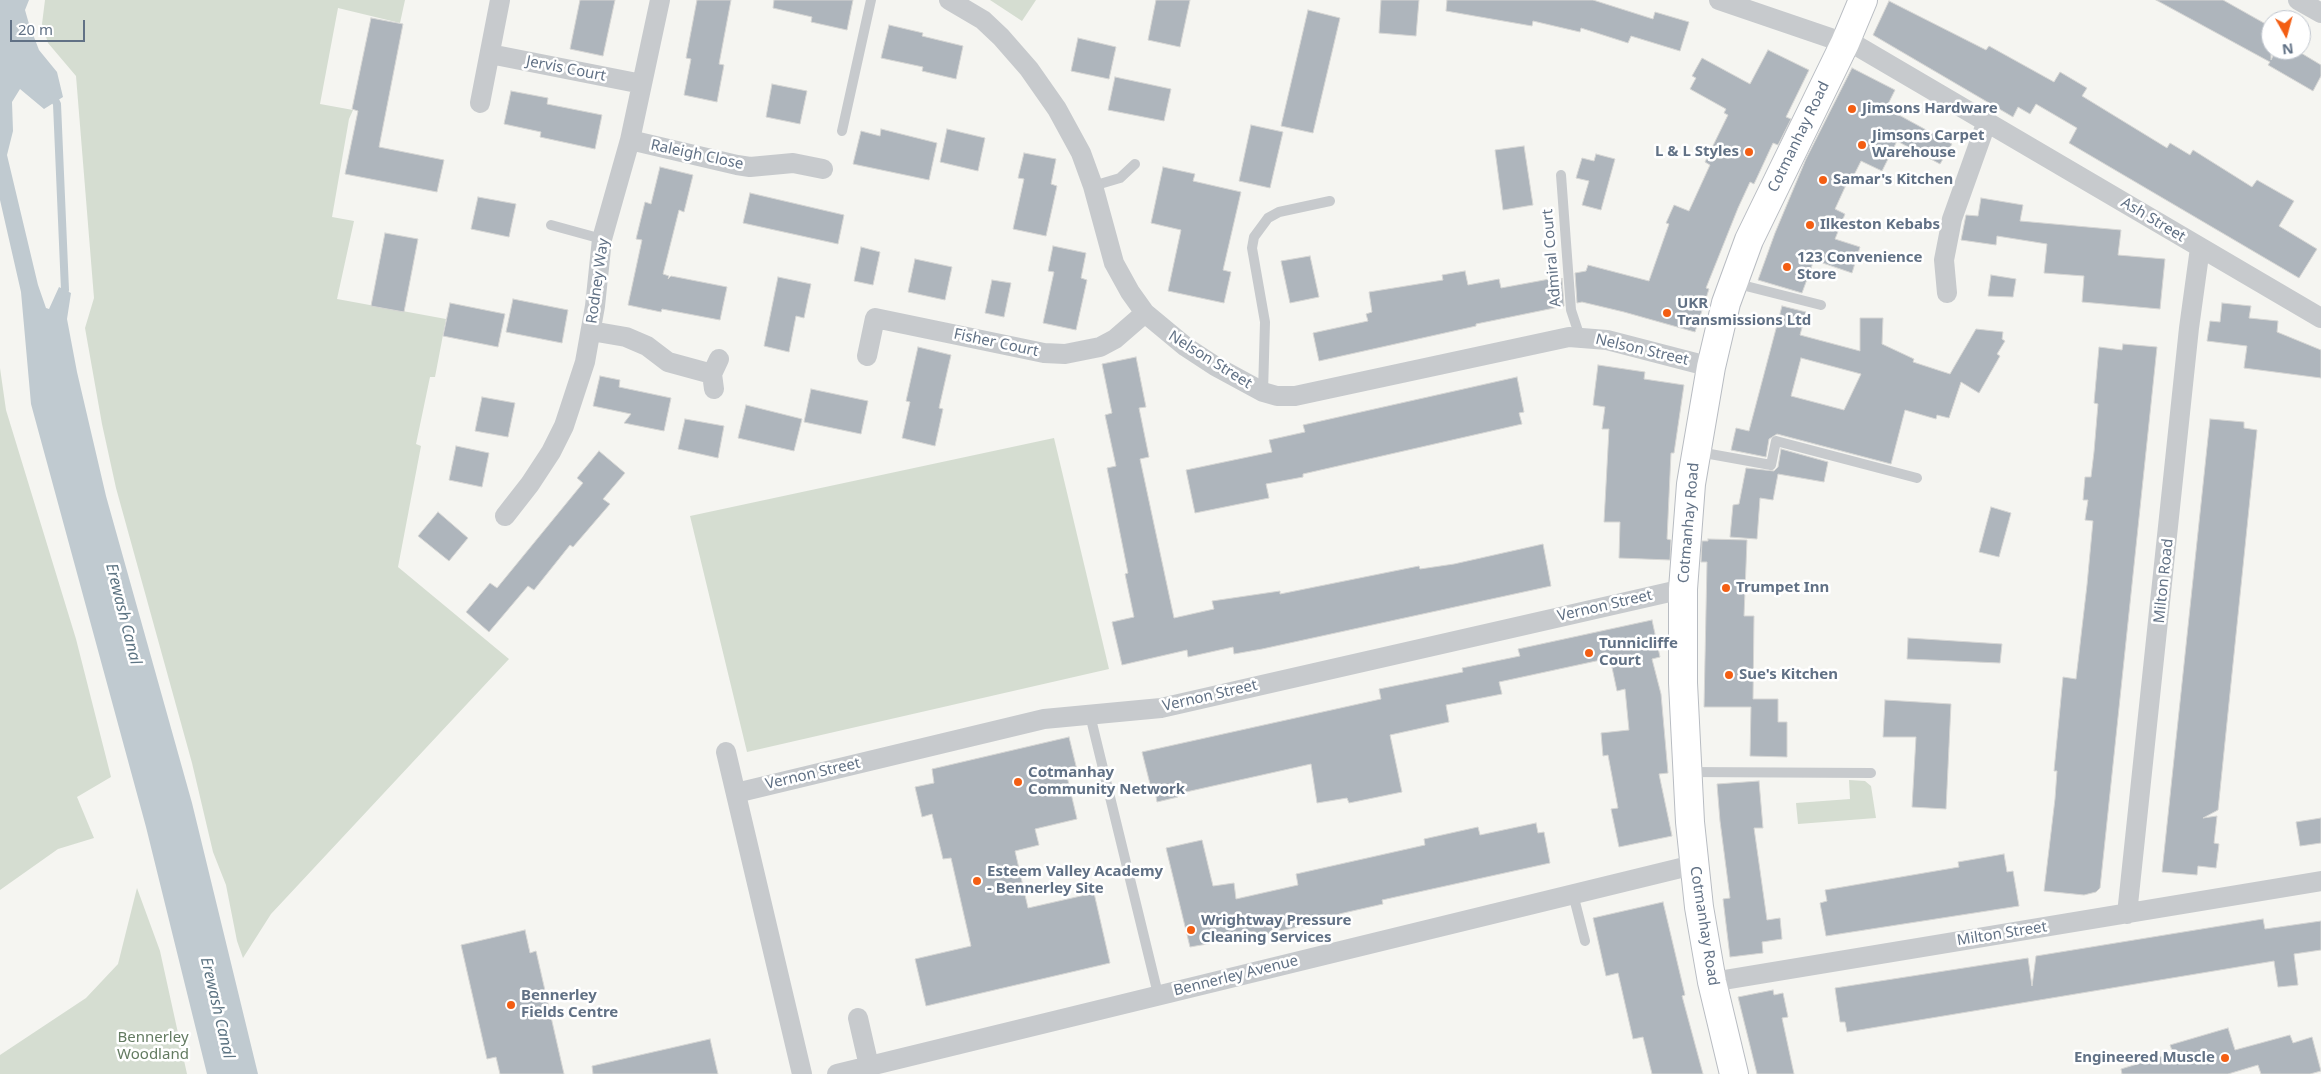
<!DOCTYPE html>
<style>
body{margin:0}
#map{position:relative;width:2321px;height:1074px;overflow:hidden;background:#f5f5f1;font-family:"Noto Sans",sans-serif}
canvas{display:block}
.north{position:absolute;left:2261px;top:10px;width:50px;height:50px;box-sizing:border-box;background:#fff;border:1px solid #c0c6ce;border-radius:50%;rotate:173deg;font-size:14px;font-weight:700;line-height:20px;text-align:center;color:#617185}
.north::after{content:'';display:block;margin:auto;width:18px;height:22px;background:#f35e13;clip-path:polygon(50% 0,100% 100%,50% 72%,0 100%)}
.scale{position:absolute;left:10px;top:20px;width:75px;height:22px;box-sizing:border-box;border:2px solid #617185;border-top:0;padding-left:6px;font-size:15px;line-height:18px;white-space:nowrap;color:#617185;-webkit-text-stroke:4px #fff;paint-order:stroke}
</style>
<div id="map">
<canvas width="2321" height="1074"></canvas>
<div class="north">N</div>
<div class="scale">20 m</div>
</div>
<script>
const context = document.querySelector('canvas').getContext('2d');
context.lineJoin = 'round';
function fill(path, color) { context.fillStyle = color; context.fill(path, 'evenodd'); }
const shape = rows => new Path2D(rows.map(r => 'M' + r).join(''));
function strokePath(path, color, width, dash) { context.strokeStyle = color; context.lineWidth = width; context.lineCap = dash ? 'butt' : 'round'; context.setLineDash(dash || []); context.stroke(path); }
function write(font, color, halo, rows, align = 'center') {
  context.font = font + ' "Noto Sans",sans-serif'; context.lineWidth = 5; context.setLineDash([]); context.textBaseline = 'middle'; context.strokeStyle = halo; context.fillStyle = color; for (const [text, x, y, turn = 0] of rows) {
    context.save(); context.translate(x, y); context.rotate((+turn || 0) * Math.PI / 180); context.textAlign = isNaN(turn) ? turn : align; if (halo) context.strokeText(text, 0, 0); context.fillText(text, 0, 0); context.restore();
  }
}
const green = shape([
 [45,0,405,0,400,23,338,8,320,104,353,110,349,119,332,217,354,221,337,299,446,319,435,377,430,377,416,444,421,446,398,567,509,659,271,914,243,958,237,941,226,885,213,852,192,763,116,488,102,424,85,328,94,298,76,76,48,43,42,24],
 [990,0,1036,0,1022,21],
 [0,368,6,410,76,639,111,777,77,797,94,838,58,849,0,890],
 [1054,438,1109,669,747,752,690,516],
 [1849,780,1865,781,1871,786,1876,818,1798,824,1796,803,1850,799],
 [137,888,160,951,187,1074,0,1074,0,1055,86,998,118,964]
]);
const water = shape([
 [0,0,29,0,25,10,29,24,39,50,57,72,63,97,44,109,20,89,12,102,13,131,7,155,38,285,46,308,49,309,59,287,71,293,67,319,77,372,106,496,192,803,258,1074,207,1074,146,827,31,404,21,292,0,200]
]);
const stream = shape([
 [51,92,57,104,65,290,62,298]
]);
const building = shape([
 [580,0,615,0,603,56,570,49,580,0],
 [697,0,731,0,719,64,724,65,717,102,684,95,691,59,686,58,697,0],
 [774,0,853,0,847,30,811,22,812,17,773,8,774,0],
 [1156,0,1190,0,1180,47,1148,40,1156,0],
 [1381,0,1419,0,1416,36,1379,33,1381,0],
 [1447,0,1593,0,1653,19,1655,12,1689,22,1680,51,1631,36,1628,43,1581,28,1580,32,1533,21,1532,26,1446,11,1447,0],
 [2156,0,2223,0,2271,27,2271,60,2276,50,2296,50,2321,65,2321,76,2313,91,2268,65,2270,62,2156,0],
 [1889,1,1986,50,1989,46,2054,82,2060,72,2087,88,2082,96,2167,148,2170,143,2190,155,2193,150,2252,187,2257,180,2294,201,2279,226,2317,249,2299,278,2069,143,2077,128,2036,104,2030,114,2018,107,2013,117,1873,35,1889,1],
 [1308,10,1340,18,1313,133,1281,126,1308,10],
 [371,18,403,24,379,147,444,160,437,192,345,174,358,111,352,109,371,18],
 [889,25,923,33,922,36,963,46,956,79,922,71,923,67,881,58,889,25],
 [1078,38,1116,47,1109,79,1071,71,1078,38],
 [1768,50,1809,70,1786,117,1791,119,1778,145,1773,143,1754,184,1750,182,1738,208,1706,288,1709,289,1695,332,1624,312,1582,302,1577,303,1575,273,1586,271,1588,265,1649,281,1669,224,1666,223,1674,205,1689,211,1710,165,1705,162,1728,115,1724,113,1726,109,1690,89,1696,78,1692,76,1702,58,1750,84,1768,50],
 [1852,68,1895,90,1886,108,1952,144,1940,164,1897,141,1882,171,1861,161,1854,175,1851,174,1835,209,1845,214,1835,239,1860,247,1852,273,1814,260,1802,293,1758,280,1775,233,1806,159,1852,68],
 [1115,77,1171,89,1164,121,1108,110,1115,77],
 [772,84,807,91,800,124,766,117,772,84],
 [511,91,548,98,547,104,602,115,595,149,540,137,541,132,504,124,511,91],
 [1251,125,1283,132,1270,188,1239,181,1251,125],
 [881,129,937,143,929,180,853,164,861,131,880,136,881,129],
 [947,129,985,138,978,171,940,162,947,129],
 [1524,146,1533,205,1503,210,1495,150,1524,146],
 [1024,153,1056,159,1051,184,1057,186,1046,236,1013,229,1024,179,1018,178,1024,153],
 [1596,154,1615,159,1601,210,1582,205,1589,181,1576,178,1582,158,1594,161,1596,154],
 [660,167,693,175,684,212,679,210,663,274,669,276,668,279,671,276,727,287,720,320,662,309,661,312,628,305,642,240,636,239,645,202,651,204,660,167],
 [1163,167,1195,174,1193,181,1241,192,1223,270,1231,272,1224,303,1168,291,1181,230,1151,223,1163,167],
 [750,193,844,215,838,244,743,223,750,193],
 [478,197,516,204,509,237,471,229,478,197],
 [1981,198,2023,205,2020,221,2121,230,2118,255,2165,259,2160,309,2082,302,2084,276,2044,273,2047,244,1997,236,1996,245,1961,240,1966,215,1978,216,1981,198],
 [385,233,418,239,404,312,371,306,385,233],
 [1053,246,1086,253,1081,278,1087,280,1076,330,1043,323,1054,272,1048,271,1053,246],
 [861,247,880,252,873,285,854,281,861,247],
 [1310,256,1319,297,1290,303,1281,261,1310,256],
 [915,259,952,267,945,300,908,292,915,259],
 [1465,271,1468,285,1499,279,1501,288,1555,278,1558,294,1562,278,1564,306,1476,324,1476,326,1319,361,1313,333,1368,321,1366,314,1372,312,1369,292,1443,280,1442,275,1465,271],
 [1991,275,2016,279,2013,297,1988,296,1991,275],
 [778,277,811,284,804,318,796,316,789,352,764,346,778,277],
 [992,280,1011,283,1004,317,985,313,992,280],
 [513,299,568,310,562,343,506,332,513,299],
 [450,303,505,314,498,347,443,336,450,303],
 [2222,303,2251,306,2249,318,2278,321,2277,332,2321,350,2321,378,2244,368,2247,346,2207,341,2210,321,2220,322,2222,303],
 [1782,306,1806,312,1800,335,1860,351,1860,318,1883,318,1882,344,1914,359,1913,362,1950,374,1976,329,2003,332,2002,339,2005,341,1997,354,2000,356,1979,393,1961,382,1949,418,1937,415,1936,419,1905,410,1891,464,1777,434,1769,439,1766,457,1731,450,1736,428,1749,431,1782,306],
 [1801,358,1861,374,1844,410,1791,396,1801,358],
 [2123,344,2157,347,2100,888,2096,892,2084,895,2044,891,2055,799,2057,771,2054,771,2063,677,2076,679,2087,585,2093,521,2085,520,2088,500,2083,500,2085,477,2091,477,2094,452,2098,404,2094,403,2099,347,2122,350,2123,344],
 [918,347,951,355,939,408,943,409,935,446,902,438,910,402,906,401,918,347],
 [1136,357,1146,407,1139,408,1149,457,1140,459,1174,618,1214,609,1212,601,1280,591,1280,594,1419,566,1420,569,1454,564,1543,544,1551,586,1262,649,1234,654,1233,647,1188,657,1187,650,1122,665,1112,622,1134,617,1125,574,1128,573,1107,468,1116,466,1105,415,1112,413,1102,364,1136,357],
 [1598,365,1645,372,1644,379,1684,385,1674,453,1671,453,1667,539,1671,540,1670,560,1619,558,1620,522,1604,522,1609,429,1602,429,1605,407,1593,405,1598,365],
 [600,376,620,380,619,387,671,398,664,431,624,423,631,414,593,406,600,376],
 [1517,377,1524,412,1519,413,1522,424,1303,474,1303,477,1266,484,1269,498,1195,513,1186,470,1272,452,1269,440,1305,432,1303,425,1517,377],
 [811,389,868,401,861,434,804,422,811,389],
 [482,397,515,403,508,437,475,431,482,397],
 [746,405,802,419,794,451,738,438,746,405],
 [685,419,724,426,718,458,678,449,685,419],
 [2210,419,2244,422,2244,428,2257,430,2218,810,2203,818,2217,816,2214,843,2219,844,2216,868,2198,866,2197,875,2162,872,2210,419],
 [456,446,489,453,482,487,449,480,456,446],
 [1781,449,1828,462,1824,482,1778,474,1773,500,1760,498,1757,539,1730,537,1733,505,1739,504,1746,468,1774,471,1778,467,1781,449],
 [599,451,625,473,603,499,610,504,573,547,570,545,534,590,528,586,489,632,466,612,490,583,497,588,583,483,577,478,599,451],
 [1991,507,2011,513,1999,557,1979,552,1991,507],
 [438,512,468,538,449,561,418,536,438,512],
 [1708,539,1747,540,1744,616,1754,616,1753,699,1778,699,1778,722,1787,722,1787,757,1750,756,1751,707,1704,707,1707,562,1701,562,1702,541,1708,541,1708,539],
 [1652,620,1660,657,1652,659,1661,694,1668,773,1659,774,1672,836,1619,847,1611,809,1618,808,1608,755,1603,756,1601,733,1629,730,1625,689,1617,691,1610,658,1499,682,1502,694,1446,705,1449,722,1390,735,1402,792,1349,803,1347,798,1317,803,1311,764,1177,794,1178,797,1157,802,1155,791,1152,792,1142,752,1381,699,1379,689,1463,672,1462,668,1520,656,1518,649,1652,620],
 [1908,638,2002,644,2000,663,1907,659,1908,638],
 [1885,700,1951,704,1946,809,1912,807,1916,737,1883,737,1885,700],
 [1069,737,1077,770,1066,772,1077,819,1035,829,1039,845,1015,851,1028,908,1094,893,1110,963,926,1006,915,959,971,946,951,858,943,859,932,814,922,817,915,787,934,783,932,769,1069,737],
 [1759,781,1763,828,1754,828,1767,920,1780,918,1782,939,1762,942,1763,953,1730,957,1723,899,1730,898,1720,821,1717,784,1759,781],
 [2321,818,2321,843,2300,846,2296,822,2321,818],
 [1536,823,1538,833,1544,832,1550,863,1382,900,1383,904,1339,914,1340,918,1265,934,1190,947,1166,848,1202,840,1213,886,1234,883,1236,899,1298,885,1296,874,1425,845,1424,839,1478,827,1480,835,1536,823],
 [2004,854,2007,872,2013,871,2019,906,1826,936,1820,903,1827,901,1825,890,1959,867,1958,862,2004,854],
 [1663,902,1685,995,1682,996,1703,1074,1652,1074,1643,1037,1633,1039,1618,973,1606,976,1593,918,1663,902],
 [2263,919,2265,929,2321,921,2321,950,2294,954,2298,985,2278,987,2274,961,1847,1032,1845,1022,1840,1022,1835,988,2028,958,2032,986,2036,956,2263,919],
 [525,930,530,953,536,951,564,1074,500,1074,496,1057,487,1059,461,945,525,930],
 [1773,990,1774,995,1783,993,1788,1017,1782,1018,1794,1074,1757,1074,1738,997,1773,990],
 [2228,1028,2235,1050,2290,1035,2293,1043,2312,1037,2321,1071,2310,1074,2261,1074,2258,1065,2228,1074,2122,1074,2121,1069,2173,1053,2170,1045,2228,1028],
 [710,1039,718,1074,593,1074,592,1066,710,1039]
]);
const lane = shape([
 [842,131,871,0],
 [1561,175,1571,310,1580,337],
 [1093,186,1120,178,1135,164],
 [551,225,602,239],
 [1734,283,1821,305],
 [1263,392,1265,322,1252,248,1254,237,1268,218,1279,212,1330,201],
 [1699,452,1771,465,1776,441,1917,478],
 [1090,715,1158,994],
 [1688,772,1871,773],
 [1573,894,1585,941]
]);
const street = shape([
 [949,0,983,20,1001,37,1029,69,1057,109,1081,153,1093,186,1114,263,1130,292,1145,313,1186,347,1215,366,1263,392,1277,396,1295,396,1569,337,1607,340,1711,367],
 [1719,0,1845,43],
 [2298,0,2321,13],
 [1847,40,2321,318],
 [490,54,642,84],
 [480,103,500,0],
 [630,140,737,165,750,167,793,163,823,169],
 [1947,293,1944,260,1952,219,1987,121],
 [591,331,626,337,647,346,668,362,712,374],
 [867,356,875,318,1044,353,1065,354,1100,347,1115,339,1145,313],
 [714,389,712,374,719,359],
 [505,516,530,484,551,452,564,426,585,362,595,306,602,239,630,140,660,0],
 [726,752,802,1074],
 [736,793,1044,719,1161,708,1683,589],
 [2127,914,2189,328,2200,248],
 [1712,982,2321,881],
 [858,1018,869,1066],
 [837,1074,1693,865]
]);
const secondary = shape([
 [1734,1074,1712,982,1699,907,1690,822,1683,683,1683,589,1691,484,1711,367,1726,303,1749,240,1845,43,1863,0]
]);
const markers = [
 [1852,109,5,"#f35e13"],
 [1862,145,5,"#f35e13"],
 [1749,152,5,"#f35e13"],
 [1823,180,5,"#f35e13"],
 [1810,225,5,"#f35e13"],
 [1787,267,5,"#f35e13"],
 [1667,313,5,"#f35e13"],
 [1726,588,5,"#f35e13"],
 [1589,653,5,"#f35e13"],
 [1729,675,5,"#f35e13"],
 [1018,782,5,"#f35e13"],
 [977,881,5,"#f35e13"],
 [1191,930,5,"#f35e13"],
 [511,1005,5,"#f35e13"],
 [2225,1058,5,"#f35e13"]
];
const streetNames = [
 ["Jervis Court",566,69,11],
 ["Cotmanhay Road",1799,137,-64],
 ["Raleigh Close",697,155,12],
 ["Ash Street",2153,220,31],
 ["Admiral Court",1552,258,-95],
 ["Rodney Way",598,281,-82],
 ["Fisher Court",996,343,12],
 ["Nelson Street",1642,350,13],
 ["Nelson Street",1210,360,32],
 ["Cotmanhay Road",1689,523,-85],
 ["Milton Road",2164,581,-84],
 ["Vernon Street",1605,606,-13],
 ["Vernon Street",1210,696,-13],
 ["Vernon Street",813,774,-13],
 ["Cotmanhay Road",1704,926,81],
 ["Milton Street",2002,934,-9],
 ["Bennerley Avenue",1236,976,-14]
];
const poiNames = [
 ["Jimsons Hardware",1862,109],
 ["Jimsons Carpet",1872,136],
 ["Warehouse",1872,153],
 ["L & L Styles",1739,152,"right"],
 ["Samar's Kitchen",1833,180],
 ["Ilkeston Kebabs",1820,225],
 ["123 Convenience",1797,258],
 ["Store",1797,275],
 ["UKR",1677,304],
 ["Transmissions Ltd",1677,321],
 ["Trumpet Inn",1736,588],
 ["Tunnicliffe",1599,644],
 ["Court",1599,661],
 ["Sue's Kitchen",1739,675],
 ["Cotmanhay",1028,773],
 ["Community Network",1028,790],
 ["Esteem Valley Academy",987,872],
 ["- Bennerley Site",987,889],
 ["Wrightway Pressure",1201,921],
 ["Cleaning Services",1201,938],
 ["Bennerley",521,996],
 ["Fields Centre",521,1013],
 ["Engineered Muscle",2215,1058,"right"]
];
const parkNames = [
 ["Bennerley",153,1038],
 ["Woodland",153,1055]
];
const waterNames = [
 ["Erewash Canal",123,614,76],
 ["Erewash Canal",217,1008,77]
];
fill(green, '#d5ddd1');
fill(water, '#c0cad0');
strokePath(stream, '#c0cad0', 8);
fill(building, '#aeb5bc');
strokePath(building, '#d6d6d4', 1);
strokePath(secondary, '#b8bcc2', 30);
strokePath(lane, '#c7cacd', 10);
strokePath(street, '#c7cacd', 20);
strokePath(secondary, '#fff', 28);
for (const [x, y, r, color] of markers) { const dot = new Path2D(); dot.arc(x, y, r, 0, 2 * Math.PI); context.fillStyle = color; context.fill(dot); strokePath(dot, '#fff', 2); }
write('15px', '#617185', '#fff', streetNames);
write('bold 15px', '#617185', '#fff', poiNames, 'left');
write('15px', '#637b61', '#fff', parkNames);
write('italic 16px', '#5d7483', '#fff', waterNames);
</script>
